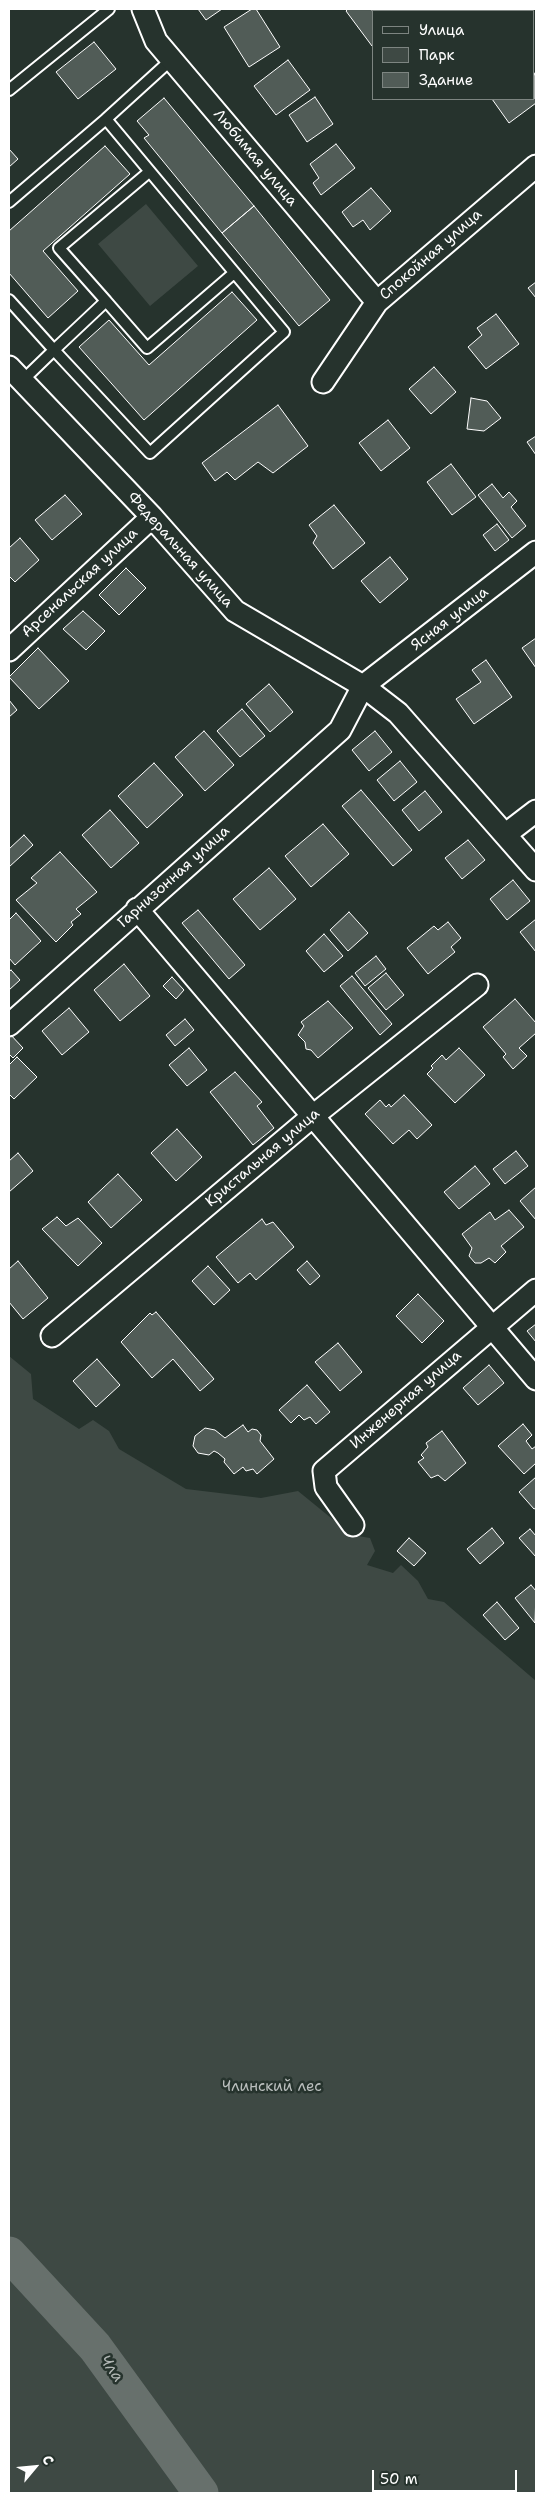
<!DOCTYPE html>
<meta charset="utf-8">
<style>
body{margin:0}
#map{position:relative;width:545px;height:2502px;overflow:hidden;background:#26332d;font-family:"Shantell Sans",sans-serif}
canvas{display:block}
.frame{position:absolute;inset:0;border:10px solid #fff;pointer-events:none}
.legend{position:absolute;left:372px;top:10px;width:162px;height:90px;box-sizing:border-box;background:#26332d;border:1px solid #7d8581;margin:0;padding:6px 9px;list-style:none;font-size:15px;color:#fff}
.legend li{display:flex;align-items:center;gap:10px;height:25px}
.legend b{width:25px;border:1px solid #7d8581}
.north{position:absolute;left:10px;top:2442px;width:50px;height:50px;-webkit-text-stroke:4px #26332d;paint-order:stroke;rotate:62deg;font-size:14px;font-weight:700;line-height:20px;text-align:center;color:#fff}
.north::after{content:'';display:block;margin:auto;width:18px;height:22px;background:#fff;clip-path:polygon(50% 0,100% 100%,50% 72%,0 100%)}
.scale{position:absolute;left:372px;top:2470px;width:145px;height:22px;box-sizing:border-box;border:2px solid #fff;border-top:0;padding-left:6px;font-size:15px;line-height:18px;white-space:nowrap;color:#fff;-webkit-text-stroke:4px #26332d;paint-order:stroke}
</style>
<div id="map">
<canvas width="545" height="2502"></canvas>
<div class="frame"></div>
<ul class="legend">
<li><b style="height:6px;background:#26332d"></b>Улица</li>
<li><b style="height:14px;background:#3e4944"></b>Парк</li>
<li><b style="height:14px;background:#515c57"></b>Здание</li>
</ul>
<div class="north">С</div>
<div class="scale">50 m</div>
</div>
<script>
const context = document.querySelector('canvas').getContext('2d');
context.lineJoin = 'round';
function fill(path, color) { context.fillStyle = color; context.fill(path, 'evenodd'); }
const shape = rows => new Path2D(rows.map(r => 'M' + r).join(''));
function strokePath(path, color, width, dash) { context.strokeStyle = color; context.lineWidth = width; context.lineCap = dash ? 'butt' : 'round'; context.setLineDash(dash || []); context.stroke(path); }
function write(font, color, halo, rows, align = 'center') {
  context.font = font + ' "Shantell Sans",sans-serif'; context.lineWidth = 5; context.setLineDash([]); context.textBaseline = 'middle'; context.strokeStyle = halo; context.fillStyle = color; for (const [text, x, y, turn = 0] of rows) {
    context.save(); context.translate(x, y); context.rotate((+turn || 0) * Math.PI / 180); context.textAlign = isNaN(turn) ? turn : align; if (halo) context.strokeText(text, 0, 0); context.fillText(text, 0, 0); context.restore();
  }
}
const green = shape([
 [146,204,198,266,150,306,98,244],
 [9,1356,31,1374,33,1399,79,1429,93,1420,109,1431,119,1449,186,1489,261,1498,298,1491,352,1535,370,1538,375,1551,367,1565,393,1573,401,1565,418,1581,428,1599,444,1602,536,1681,536,2493,9,2493]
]);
const river = shape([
 [9,2254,95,2347,201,2493]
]);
const building = shape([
 [198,9,222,9,206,20,198,9],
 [252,9,256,9,280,47,249,67,224,27,252,9],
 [348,9,371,9,374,13,374,45,372,46,346,11,348,9],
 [407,9,417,9,419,11,403,11,407,9],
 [442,9,484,9,480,11,444,11,442,9],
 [94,42,116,69,78,99,56,72,94,42],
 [288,60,310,90,276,115,254,86,288,60],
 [534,73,536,77,536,103,509,123,492,99,534,99,534,73],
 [315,97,333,124,307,142,289,115,315,97],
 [164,98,254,206,222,233,144,138,149,135,137,121,164,98],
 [336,144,355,168,321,195,313,183,319,178,310,164,336,144],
 [105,146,130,174,43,251,78,291,48,318,9,273,9,231,105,146],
 [9,149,18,159,9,167,9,149],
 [371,188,391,211,370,230,363,220,353,227,342,212,371,188],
 [254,206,330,300,299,326,222,233,254,206],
 [536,282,536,298,528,288,536,282],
 [232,292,257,320,144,420,79,347,109,320,149,365,232,292],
 [496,314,519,344,486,369,468,347,482,335,477,328,496,314],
 [434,367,456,392,431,414,409,389,434,367],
 [471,398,487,401,501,418,484,431,467,429,471,398],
 [278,405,308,446,273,473,258,462,235,480,227,472,215,481,202,463,278,405],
 [388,420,410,448,381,471,359,443,388,420],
 [536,436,536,455,527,442,536,436],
 [451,464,476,497,452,515,427,482,451,464],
 [492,484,503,498,509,492,517,501,511,507,526,526,512,538,478,495,492,484],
 [65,495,82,514,52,540,35,520,65,495],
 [334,505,365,543,333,569,313,543,317,536,309,525,334,505],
 [497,524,509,540,495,551,483,535,497,524],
 [20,538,39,560,15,582,9,576,9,548,20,538],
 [390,557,408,579,380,603,361,581,390,557],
 [126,568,146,588,119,615,99,595,126,568],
 [83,611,105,631,86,650,63,629,83,611],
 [536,638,536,668,522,648,536,638],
 [38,648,69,681,39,709,9,677,38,648],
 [486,660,512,697,474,724,456,699,481,682,472,670,486,660],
 [269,684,293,712,270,732,246,704,269,684],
 [9,700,17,710,9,717,9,700],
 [242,709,265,736,240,757,217,731,242,709],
 [204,731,234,765,205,791,175,757,204,731],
 [375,731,392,752,369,771,352,750,375,731],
 [400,761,417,782,394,801,377,780,400,761],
 [154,763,183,795,147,828,118,796,154,763],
 [361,790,412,850,393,866,342,806,361,790],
 [425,791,442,812,419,831,402,810,425,791],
 [110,810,139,843,111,868,82,835,110,810],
 [323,824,349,854,311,887,285,856,323,824],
 [24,835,33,845,9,867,9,849,24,835],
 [468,840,485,860,462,879,445,858,468,840],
 [60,852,97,892,76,909,81,914,71,922,73,925,56,942,16,900,37,883,31,878,60,852],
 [269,868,296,899,260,930,233,899,269,868],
 [513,880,530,901,507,920,490,899,513,880],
 [198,910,245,965,229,979,182,923,198,910],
 [349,912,368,933,348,951,330,930,349,912],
 [16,913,41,941,15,965,9,958,9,920,16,913],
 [536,919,536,952,520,932,536,919],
 [448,922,461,938,451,947,455,952,428,974,407,948,434,926,438,930,448,922],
 [324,934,343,956,324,972,306,951,324,934],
 [376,956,386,969,365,986,355,973,376,956],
 [124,964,150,996,120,1021,94,990,124,964],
 [11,970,20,980,9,990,9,972,11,970],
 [386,973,404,995,386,1010,368,988,386,973],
 [352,976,392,1024,380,1035,340,986,352,976],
 [172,977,184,990,176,999,163,986,172,977],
 [515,999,536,1023,536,1033,519,1048,527,1056,513,1069,503,1057,506,1054,483,1027,515,999],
 [328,1001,353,1028,318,1058,311,1050,306,1049,305,1042,298,1035,304,1026,301,1022,328,1001],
 [69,1008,89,1032,62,1055,42,1031,69,1008],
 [185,1019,194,1030,175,1046,166,1035,185,1019],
 [9,1033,23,1048,13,1058,9,1054,9,1033],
 [189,1048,207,1070,187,1086,169,1065,189,1048],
 [459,1048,485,1075,455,1103,427,1074,433,1068,431,1066,442,1055,446,1060,459,1048],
 [17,1057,37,1077,14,1099,9,1094,9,1065,17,1057],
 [235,1072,262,1102,257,1106,274,1128,253,1145,210,1092,235,1072],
 [404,1095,432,1125,417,1139,409,1130,393,1144,365,1114,380,1100,386,1107,389,1104,391,1107,404,1095],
 [177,1129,202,1157,176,1181,151,1153,177,1129],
 [516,1151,528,1166,505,1184,493,1169,516,1151],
 [18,1153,33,1171,9,1192,9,1161,18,1153],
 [475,1166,490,1184,459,1209,444,1192,475,1166],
 [118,1174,142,1200,111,1228,88,1202,118,1174],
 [536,1187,536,1220,520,1201,536,1187],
 [509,1210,524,1227,501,1246,506,1252,495,1263,489,1258,481,1263,475,1263,469,1256,472,1248,462,1234,490,1212,495,1220,509,1210],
 [57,1217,66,1226,78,1218,102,1243,78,1266,42,1229,57,1217],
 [262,1219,266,1225,273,1222,294,1247,256,1280,250,1273,238,1283,216,1257,262,1219],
 [18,1261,48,1298,23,1319,9,1302,9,1269,18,1261],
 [307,1261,320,1276,310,1285,297,1270,307,1261],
 [208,1266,230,1290,214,1305,192,1281,208,1266],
 [418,1294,444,1321,422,1343,396,1316,418,1294],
 [156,1312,214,1379,200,1391,173,1359,152,1378,121,1342,150,1313,152,1315,156,1312],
 [536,1324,536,1342,527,1331,536,1324],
 [338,1343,362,1372,340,1391,315,1362,338,1343],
 [97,1359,120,1385,96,1407,73,1381,97,1359],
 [489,1365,504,1383,478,1405,463,1388,489,1365],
 [307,1385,330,1412,316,1424,310,1417,304,1420,299,1415,291,1423,279,1410,307,1385],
 [523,1424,532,1435,526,1441,532,1449,536,1446,536,1463,524,1474,498,1446,523,1424],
 [243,1425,248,1432,252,1429,257,1430,261,1435,260,1441,274,1459,257,1474,253,1469,246,1471,243,1467,234,1474,224,1462,225,1459,218,1453,214,1451,209,1455,198,1453,193,1446,195,1436,205,1428,215,1430,225,1438,243,1425],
 [442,1431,466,1463,445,1481,438,1475,431,1478,418,1462,424,1458,421,1455,428,1447,426,1443,442,1431],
 [536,1477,536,1508,534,1509,519,1492,536,1477],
 [492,1528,504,1543,480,1564,467,1549,492,1528],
 [530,1529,536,1536,536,1557,519,1538,530,1529],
 [409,1538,426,1553,414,1566,397,1551,409,1538],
 [531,1585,536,1591,535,1623,515,1598,531,1585],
 [497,1602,519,1628,505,1640,483,1615,497,1602]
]);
const service = shape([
 [9,90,109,9],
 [9,202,106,119],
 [9,300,54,350,106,301,147,348,234,273],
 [106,301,59,248,149,172],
 [22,381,54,350,150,453,284,332,106,119,172,59]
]);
const minor = shape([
 [143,9,156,41,377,302],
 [9,367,152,517,235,611,363,686,340,730,9,1025],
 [323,382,377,302,536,166],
 [536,552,363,686,398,713,536,870],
 [9,650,152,517],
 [506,834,536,811],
 [137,909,536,1379],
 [52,1336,313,1116,477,985],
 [353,1525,326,1487,324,1471,536,1290]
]);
const streetNames = [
 ["Любимая улица",255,158,50],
 ["Спокойная улица",431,255,-41],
 ["Федеральная улица",180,550,48],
 ["Арсенальская улица",80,583,-43],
 ["Ясная улица",450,619,-38],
 ["Гарнизонная улица",174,877,-42],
 ["Кристальная улица",263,1158,-40],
 ["Инженерная улица",406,1400,-41]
];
const parkNames = [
 ["Члинский лес",272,2087]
];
const waterNames = [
 ["Чла",111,2369,54]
];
fill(green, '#3e4944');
strokePath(river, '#67706c', 35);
fill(building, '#515c57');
strokePath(building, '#fff', 1);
strokePath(service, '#fff', 14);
strokePath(minor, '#fff', 25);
strokePath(service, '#26332d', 10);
strokePath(minor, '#26332d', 21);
write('15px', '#fff', '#26332d', streetNames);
write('15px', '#bbbfbe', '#26332d', parkNames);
write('italic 16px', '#b3b8b6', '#26332d', waterNames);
</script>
